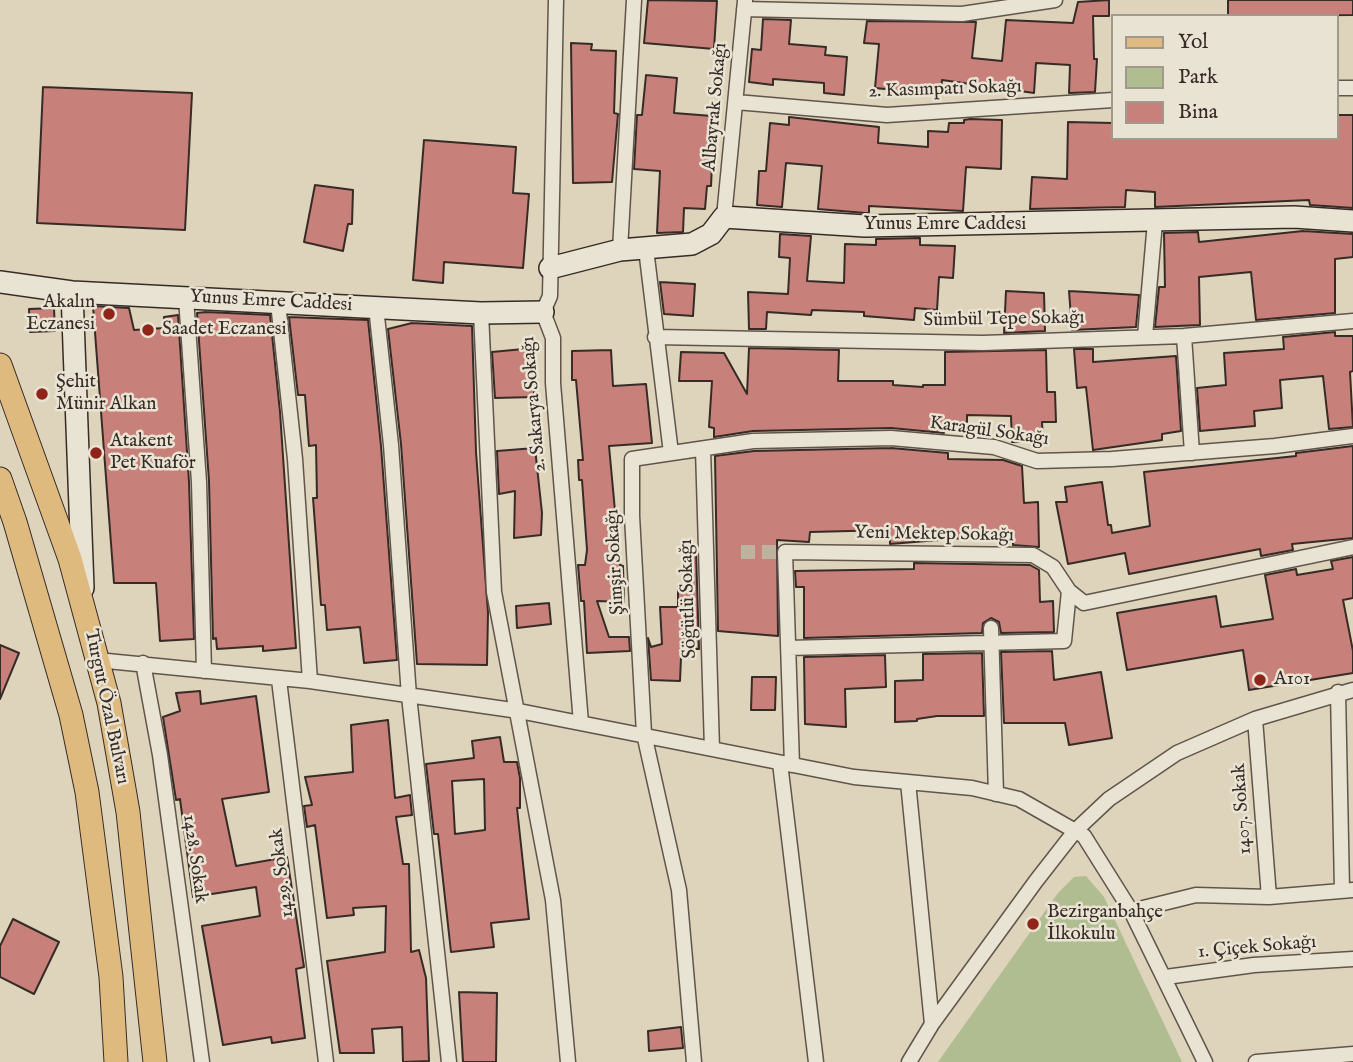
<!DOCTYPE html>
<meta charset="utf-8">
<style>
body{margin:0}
#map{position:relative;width:1353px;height:1062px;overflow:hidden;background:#ddd4bb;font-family:"IM FELL English",serif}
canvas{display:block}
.legend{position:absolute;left:1111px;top:14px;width:228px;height:126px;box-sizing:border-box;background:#e9e3d3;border:2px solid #a2998e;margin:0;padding:9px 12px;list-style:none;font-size:21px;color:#372b26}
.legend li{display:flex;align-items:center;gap:14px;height:35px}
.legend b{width:35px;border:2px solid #a2998e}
</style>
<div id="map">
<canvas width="1353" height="1062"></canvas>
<ul class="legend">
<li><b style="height:9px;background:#deba7e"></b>Yol</li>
<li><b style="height:19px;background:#b0bd91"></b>Park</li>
<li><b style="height:19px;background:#c8807a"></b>Bina</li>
</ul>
</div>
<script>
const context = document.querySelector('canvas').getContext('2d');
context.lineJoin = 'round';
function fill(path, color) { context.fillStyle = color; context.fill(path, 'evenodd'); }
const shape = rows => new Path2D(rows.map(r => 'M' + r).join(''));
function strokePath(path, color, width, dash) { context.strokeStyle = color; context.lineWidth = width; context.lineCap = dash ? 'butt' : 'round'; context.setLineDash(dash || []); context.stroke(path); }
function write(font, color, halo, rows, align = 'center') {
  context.font = font + ' "IM FELL English",serif'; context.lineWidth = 5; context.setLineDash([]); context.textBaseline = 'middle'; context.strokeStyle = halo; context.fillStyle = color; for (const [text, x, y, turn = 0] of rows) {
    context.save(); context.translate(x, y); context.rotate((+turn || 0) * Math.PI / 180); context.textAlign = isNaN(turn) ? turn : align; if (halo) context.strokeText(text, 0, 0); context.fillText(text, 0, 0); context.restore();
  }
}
const green = shape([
 [1086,876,1104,897,1182,1062,938,1062,1058,893,1074,877]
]);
const building = shape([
 [648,0,717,1,714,49,644,43,648,0],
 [1109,0,1109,16,1093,16,1094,59,1097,59,1095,92,1069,93,1070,65,1036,63,1034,93,942,80,941,90,926,88,925,93,875,88,879,44,864,43,867,21,976,22,972,58,1002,61,1006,20,1073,23,1078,2,1109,0],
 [1228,0,1353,0,1353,15,1228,16,1228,0],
 [763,19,791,20,789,44,826,47,825,55,847,57,844,95,824,93,824,83,773,79,773,85,749,82,752,49,761,50,763,19],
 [571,43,592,44,591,50,616,51,614,113,618,114,612,182,573,183,571,43],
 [646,75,677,78,674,113,712,116,709,165,712,165,711,186,707,186,705,209,684,208,683,232,657,233,660,171,634,169,637,115,642,115,646,75],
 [43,87,192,93,185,230,37,223,43,87],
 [1337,115,1353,115,1353,208,1310,205,1309,200,1155,207,1155,192,1126,190,1125,207,1030,209,1032,177,1067,179,1068,122,1113,123,1113,138,1337,138,1337,115],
 [789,117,879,127,878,143,928,147,928,131,948,132,949,123,964,123,964,120,970,119,1002,120,1001,169,966,167,963,211,869,206,869,213,865,213,818,209,822,166,786,163,782,207,757,205,759,171,766,171,770,123,789,125,789,117],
 [424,140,516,147,513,193,529,194,523,268,444,262,443,283,413,280,424,140],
 [315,185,353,190,352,224,348,224,343,251,304,242,315,185],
 [1303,231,1353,234,1353,257,1335,259,1335,313,1256,320,1251,272,1199,277,1200,325,1155,327,1159,287,1165,287,1164,233,1198,232,1199,242,1303,231],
 [780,234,811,236,807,281,844,283,845,244,876,245,876,239,920,238,920,245,955,246,953,278,939,277,937,310,915,308,914,320,864,316,864,312,812,310,811,315,767,312,766,329,749,329,748,292,788,294,790,258,779,257,780,234],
 [660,282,695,284,693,316,664,314,660,282],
 [1006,291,1044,293,1045,331,1004,333,1006,291],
 [1069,291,1139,295,1136,327,1072,330,1069,291],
 [93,306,129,308,134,330,164,328,164,317,178,315,189,482,194,639,160,641,156,583,114,583,93,306],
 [54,308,55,331,30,332,29,309,54,308],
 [206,312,270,315,280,412,296,648,263,651,263,646,217,649,216,638,213,639,209,481,197,313,206,312],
 [289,317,368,320,381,446,397,660,364,663,360,627,327,630,325,605,321,605,313,498,317,498,316,445,309,446,305,395,298,395,289,317],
 [412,323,472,326,476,452,488,613,487,665,417,664,401,444,388,329,412,323],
 [1335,332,1335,336,1353,336,1353,371,1350,372,1353,427,1329,429,1323,376,1280,380,1282,408,1254,411,1255,426,1200,431,1197,388,1226,385,1224,353,1284,349,1283,337,1335,332],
 [534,348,534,397,495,398,492,352,534,348],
 [749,348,839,350,838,381,893,381,893,385,923,387,923,385,945,385,945,352,1046,350,1047,392,1055,392,1056,422,1042,422,1043,442,1012,442,1011,416,967,415,967,422,944,422,944,433,891,428,753,431,714,437,714,428,709,427,712,381,679,381,681,352,724,353,747,394,749,348],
 [1074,349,1093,349,1093,362,1176,356,1181,431,1162,434,1162,440,1093,450,1086,387,1077,388,1074,349],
 [611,350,613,386,646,384,652,443,609,446,620,565,623,566,624,602,597,601,609,637,629,637,630,651,587,653,584,601,581,601,578,565,585,565,587,550,582,480,579,480,578,460,583,460,576,380,572,380,572,351,611,350],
 [1353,446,1353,538,1292,544,1293,550,1261,556,1260,549,1129,574,1125,553,1068,564,1056,502,1067,502,1065,487,1102,482,1108,525,1111,525,1112,533,1150,526,1144,472,1296,456,1296,453,1353,446],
 [535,448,542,513,541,535,514,538,515,491,499,494,497,451,535,448],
 [891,448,948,453,948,459,1003,460,1022,466,1024,503,1038,502,1039,547,1013,545,1013,534,890,544,890,530,810,532,809,542,777,540,778,636,718,631,715,456,754,451,891,448],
 [688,550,696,550,699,649,692,649,693,658,681,658,680,681,651,680,648,638,651,647,662,644,660,607,678,607,678,585,684,583,684,555,688,555,688,550],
 [1353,557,1353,598,1343,600,1353,651,1353,673,1249,690,1243,650,1127,670,1117,613,1216,596,1221,627,1273,619,1265,575,1296,569,1297,575,1333,569,1331,561,1353,557],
 [914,563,1030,565,1039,570,1040,602,1053,601,1054,632,1001,633,999,622,991,618,983,623,982,633,804,638,804,587,796,587,795,571,914,569,914,563],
 [549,603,551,624,517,628,516,606,549,603],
 [0,645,19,653,0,699,0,645],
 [1052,651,1054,680,1101,672,1112,738,1069,745,1065,723,1004,723,1001,652,1052,651],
 [982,653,984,716,937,716,917,719,917,721,895,722,895,681,923,680,923,654,982,653],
 [885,655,886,687,845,689,846,727,805,724,804,657,885,655],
 [752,677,776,677,775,710,751,710,752,677],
 [200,691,201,704,256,696,269,792,222,799,236,866,287,857,304,967,296,969,305,1038,272,1043,271,1037,223,1045,202,926,260,916,256,887,193,897,180,799,176,800,163,717,180,711,176,693,200,691],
 [388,720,395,798,410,795,412,815,396,817,403,864,409,864,411,952,419,950,426,978,429,1061,403,1062,402,1027,372,1029,374,1053,340,1053,327,961,385,952,386,906,353,908,354,915,327,918,315,825,307,827,304,806,312,805,305,777,353,772,351,725,388,720],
 [500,737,504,762,517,762,520,778,520,808,517,808,529,919,491,923,494,947,451,952,441,862,438,834,434,834,426,764,474,758,472,741,500,737],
 [484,779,485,830,455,834,452,781,484,779],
 [13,919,59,942,34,994,0,977,0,946,13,919],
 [459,992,497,993,496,1062,463,1062,459,992],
 [681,1027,683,1048,649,1051,648,1031,681,1027]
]);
const streetTunnel = shape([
 [741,552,785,552]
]);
const street = shape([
 [556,0,550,296,543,312,553,338,553,383,581,723],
 [744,9,962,14,1055,0],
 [1337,88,1353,88],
 [736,102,887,115,1113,100],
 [724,217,745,1],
 [646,249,671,453],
 [620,250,634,0],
 [186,298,199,482,204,671],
 [278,303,295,459,310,681],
 [376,307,391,445,409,696,449,1062],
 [481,313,494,592,553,900,568,1062],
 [1145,336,1155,222],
 [1184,336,1192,453],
 [655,337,983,343,1184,336,1353,321],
 [703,449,712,749],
 [991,628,996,794],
 [788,648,1064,641,1069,591],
 [97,660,310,681,519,711,854,777,972,788,1019,799,1084,836,1131,911,1205,1062],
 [143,663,160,755,202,1062],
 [279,680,326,1062],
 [1338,692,1342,890],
 [1255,719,1269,897],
 [780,763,816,1062],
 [792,765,785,552,1033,555,1053,567,1069,591,1084,603,1353,547],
 [908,782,932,1024],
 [1131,911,1196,895,1269,897,1353,890],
 [1166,977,1254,965,1353,959],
 [694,1062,679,890,644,734,632,516,632,459,753,441,891,438,994,447,1037,461,1112,459,1275,446,1353,436],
 [909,1062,932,1024,1036,881,1075,831,1109,799,1177,753,1255,719,1353,690],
 [1256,1062,1353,1054]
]);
const secondary = shape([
 [550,268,620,250,692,244,711,234,724,217,865,226,1294,217,1353,221],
 [0,282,72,292,481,313,543,312],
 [72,292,83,588]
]);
const primary = shape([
 [0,365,70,559,109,703,128,812,155,1062],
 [0,479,15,522,71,715,87,792,111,977,116,1062]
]);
const markers = [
 [109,314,7,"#8f2418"],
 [148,330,7,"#8f2418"],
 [42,394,7,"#8f2418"],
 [96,453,7,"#8f2418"],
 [1260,680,7,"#8f2418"],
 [1033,924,7,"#8f2418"]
];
const streetNames = [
 ["2. Kasımpatı Sokağı",945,90,-2],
 ["Albayrak Sokağı",716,107,-85],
 ["Yunus Emre Caddesi",945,225],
 ["Yunus Emre Caddesi",271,302,3],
 ["Sümbül Tepe Sokağı",1004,320,-1],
 ["2. Sakarya Sokağı",535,404,-95],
 ["Karagül Sokağı",989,432,8],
 ["Yeni Mektep Sokağı",934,535,1],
 ["Şimşir Sokağı",616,562,-93],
 ["Söğütlü Sokağı",689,599,-92],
 ["Turgut Özal Bulvarı",106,707,78],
 ["1407. Sokak",1243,809,-94],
 ["1428. Sokak",194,859,82],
 ["1429. Sokak",283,873,-97],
 ["1. Çiçek Sokağı",1257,948,-5]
];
const poiNames = [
 ["Akalın",95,303,"right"],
 ["Eczanesi",95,325,"right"],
 ["Saadet Eczanesi",162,330],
 ["Şehit",56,383],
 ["Münir Alkan",56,405],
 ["Atakent",110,442],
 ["Pet Kuaför",110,464],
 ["A101",1274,680],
 ["Bezirganbahçe",1047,913],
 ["İlkokulu",1047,935]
];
fill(green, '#b0bd91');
fill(building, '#c8807a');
strokePath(building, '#372b26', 2);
strokePath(streetTunnel, '#bcb29d', 14, [14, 7]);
strokePath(street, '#60554b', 17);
strokePath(secondary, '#372b26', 24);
strokePath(primary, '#372b26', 25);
strokePath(street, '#e9e3d3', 14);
strokePath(secondary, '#e9e3d3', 21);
strokePath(primary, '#deba7e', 23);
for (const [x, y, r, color] of markers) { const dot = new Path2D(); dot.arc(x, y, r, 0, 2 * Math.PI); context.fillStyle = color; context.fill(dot); strokePath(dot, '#e9e3d3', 2.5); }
write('19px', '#372b26', '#e9e3d3', streetNames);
write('19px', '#372b26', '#e9e3d3', poiNames, 'left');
</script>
